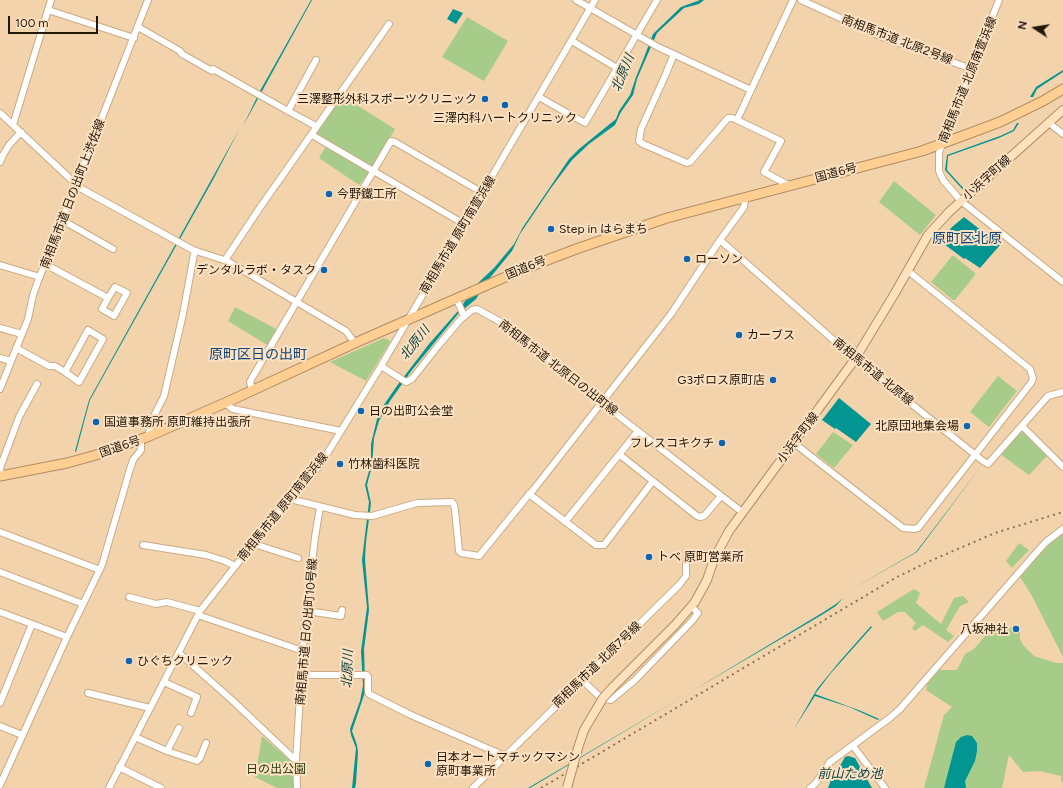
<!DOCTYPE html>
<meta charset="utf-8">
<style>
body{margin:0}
#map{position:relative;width:1063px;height:788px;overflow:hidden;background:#f3d3ac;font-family:Figtree,sans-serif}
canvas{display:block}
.north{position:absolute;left:1015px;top:8px;width:40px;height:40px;-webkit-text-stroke:3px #fbe1c2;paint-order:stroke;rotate:282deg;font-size:11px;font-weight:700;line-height:16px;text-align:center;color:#221708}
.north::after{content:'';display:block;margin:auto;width:14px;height:18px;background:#221708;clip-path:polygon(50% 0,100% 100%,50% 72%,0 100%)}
.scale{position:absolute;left:8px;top:16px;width:90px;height:18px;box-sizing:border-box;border:2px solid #221708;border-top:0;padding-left:5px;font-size:12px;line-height:14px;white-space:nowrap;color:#221708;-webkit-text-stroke:3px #fbe1c2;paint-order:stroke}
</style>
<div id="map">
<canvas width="1063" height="788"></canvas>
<div class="north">N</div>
<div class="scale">100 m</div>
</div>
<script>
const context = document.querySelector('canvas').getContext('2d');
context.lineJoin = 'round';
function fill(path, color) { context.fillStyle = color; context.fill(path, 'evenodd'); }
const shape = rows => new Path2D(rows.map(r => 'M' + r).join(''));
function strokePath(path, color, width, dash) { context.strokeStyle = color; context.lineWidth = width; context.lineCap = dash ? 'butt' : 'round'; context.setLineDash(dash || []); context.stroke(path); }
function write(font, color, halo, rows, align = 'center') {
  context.font = font + ' Figtree,"Noto Sans JP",sans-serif'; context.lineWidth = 4; context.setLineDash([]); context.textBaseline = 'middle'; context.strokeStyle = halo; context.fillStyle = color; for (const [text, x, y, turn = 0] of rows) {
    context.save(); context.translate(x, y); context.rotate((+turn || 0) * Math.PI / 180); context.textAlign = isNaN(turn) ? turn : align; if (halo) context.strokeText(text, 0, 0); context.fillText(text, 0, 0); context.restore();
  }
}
const green = shape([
 [467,17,508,41,484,81,442,57],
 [342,96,395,129,372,169,316,135],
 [326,146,369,173,359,185,319,158],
 [894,181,936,215,920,235,879,202],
 [952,256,954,256,975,273,975,275,955,300,953,300,931,282],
 [235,307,278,330,269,346,228,321],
 [384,338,389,340,390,342,366,381,330,362],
 [998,376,1017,391,989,427,970,412],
 [1022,431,1048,455,1029,475,1000,454],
 [833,432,853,445,834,468,816,454],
 [1063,533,1063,657,1032,596,1020,577,1018,572,1044,542],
 [1019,543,1029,550,1012,568,1006,561],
 [914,589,920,593,916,603,941,624,954,598,963,596,969,602,960,606,946,630,954,636,948,642,923,625,915,631,912,628,916,623,905,612,898,612,883,621,877,612],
 [998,621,1020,632,1020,639,1023,645,1034,656,1056,663,1063,663,1063,782,1061,781,1061,776,1039,771,1023,772,1009,755,1002,788,924,788,944,715,952,707,926,690,928,680,938,670,957,670,965,654,974,649],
 [262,736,293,763,295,788,277,788,255,777]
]);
const water = shape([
 [311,0,312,0,243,126,260,91],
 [700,0,704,0,699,4,684,8,657,33,637,79,633,95,621,112,615,125,589,144,572,160,551,188,520,234,512,251,489,279,476,299,458,314,412,370,390,401,379,421,374,438,372,466,367,485,371,503,366,542,365,559,369,610,364,649,365,684,365,692,352,731,357,745,358,752,356,783,355,788,352,788,356,748,351,735,350,729,360,701,363,686,361,651,367,607,362,560,369,502,365,485,371,464,371,444,377,419,383,406,399,383,429,344,458,311,478,283,494,268,514,244,523,227,569,159,579,149,616,119,619,111,630,95,636,77,643,60,653,34,681,7],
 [453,9,463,13,456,24,447,19],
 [1063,70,1063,72,1037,89,1033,97,1030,97,1036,87],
 [1017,123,1019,123,1014,131,999,138,948,156,947,170,965,190,964,191,945,170,947,155,1000,136,1013,130],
 [240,128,214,178,90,400,76,452,75,451,89,400],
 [964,217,1000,245,980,268,965,258,964,259,940,241,952,227],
 [839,398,871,424,856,442,836,428,835,429,822,420],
 [982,465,917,552,848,591,916,552],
 [843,598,836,606,820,616,692,691,822,613,836,604],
 [871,626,872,627,831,673,815,694,861,711,879,719,878,720,849,707,815,696,794,729,817,689,840,661],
 [687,694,530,788,528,788,562,768],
 [967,735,972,736,977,743,977,751,975,761,965,781,966,788,944,788,956,742,961,737],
 [848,756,855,758,872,788,828,788,832,777,841,764,845,757]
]);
const minor = shape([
 [576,0,658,47,751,90,737,120,781,141,764,172,790,186],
 [801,0,882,37,972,69],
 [999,0,942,144,939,153,939,171,943,180,961,201,1063,282],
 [48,10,134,38],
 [138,27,180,51,182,54,212,71,213,69,288,111,314,125,316,128],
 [572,41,617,68],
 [674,54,665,76,641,129,639,141,643,144,687,163,690,162,728,118,732,118,737,120],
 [751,90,793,0],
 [539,97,585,123,657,0],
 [288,111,316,60],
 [0,113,80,188,193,250,227,261,346,331,355,343],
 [1049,123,1063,134],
 [13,125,51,0],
 [312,135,464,224],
 [0,162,3,155,9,145,21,132],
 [745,198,744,207,720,240,855,359,983,461,988,464,1048,396,1063,392],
 [62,220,113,249],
 [225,260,261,206,389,24],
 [45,264,108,298,102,309,114,316,127,293,115,287,108,298],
 [0,265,40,277],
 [456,298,464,316],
 [0,328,22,334],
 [16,348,49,366,55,366,65,372,79,382,103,339,88,330,65,372],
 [0,358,11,361],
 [381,366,406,382,412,379,438,346,460,320,472,310,477,309,506,325,602,403,742,512],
 [0,389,28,319,33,295,38,281,148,0],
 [252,390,250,382,252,378,391,141,395,142,483,193],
 [225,403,233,409,341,431],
 [1022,426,1063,467],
 [148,436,152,420,164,396,183,314,194,254,196,251],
 [794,443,903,528,914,529,918,528,1031,383,1033,378,1030,369,908,271],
 [620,455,697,516,701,517,705,515,721,496],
 [1,476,0,468,19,417,37,384],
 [529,494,596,545,604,545,653,481],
 [290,499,355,515,372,516,417,503,452,502,454,505,455,510,459,551,461,553,479,556,526,498,534,489,671,314,720,240],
 [565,522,638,431],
 [0,532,100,570],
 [254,544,298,558],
 [143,545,206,555,225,561,235,566],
 [0,572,83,604],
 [129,597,156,604,167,602,200,611],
 [307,611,341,616,342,610],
 [0,612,67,637],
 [198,615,303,651],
 [179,653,233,701,293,758,296,760],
 [302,675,367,675,368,677,368,692,369,694,411,715,505,756],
 [582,680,601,698,611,700,635,680,692,621,698,613,691,606],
 [164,682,197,697,191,713],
 [88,693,150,708],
 [0,703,32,624],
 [0,726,22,735],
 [135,737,167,751,197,761,200,758,206,743],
 [853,746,885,788],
 [167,751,179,728],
 [119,767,161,788],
 [0,785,67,637,102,565,130,469,133,460,141,450,141,439],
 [109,788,200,611,233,569,291,497,317,469,325,457,381,366,595,0],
 [297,788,296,760,304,632,315,537,320,507],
 [473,788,680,584,686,576,686,561,689,557,697,553,708,555,714,559],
 [810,788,816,783,830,762,891,717,900,709,1036,553,1046,542,1063,529]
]);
const major = shape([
 [613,687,675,625,695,602,707,580,714,559,729,531,855,359,895,293,928,235,949,212,1063,110]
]);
const highway = shape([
 [0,476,67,463,96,455,147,437,225,403,355,343,526,268,579,248,667,218,922,151,1000,122,1043,101,1063,89]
]);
const rail = shape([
 [541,788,897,577,930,561,995,533,1063,512]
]);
const majorBridge = shape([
 [567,788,578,748,584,730,603,698,613,687]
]);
const markers = [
 [485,99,4,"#0d64b2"],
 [505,105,4,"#0d64b2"],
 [329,194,4,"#0d64b2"],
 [551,229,4,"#0d64b2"],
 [687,259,4,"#0d64b2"],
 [324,270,4,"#0d64b2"],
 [739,335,4,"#0d64b2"],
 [773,380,4,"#0d64b2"],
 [361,411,4,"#0d64b2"],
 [96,422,4,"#0d64b2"],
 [967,426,4,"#0d64b2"],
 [722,443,4,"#0d64b2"],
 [340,464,4,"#0d64b2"],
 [649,557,4,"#0d64b2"],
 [1016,629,4,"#0d64b2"],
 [129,661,4,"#0d64b2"],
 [428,764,4,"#0d64b2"]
];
const streetNames = [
 ["南相馬市道 北原2号線",897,40,21],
 ["南相馬市道 北原南萱浜線",968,80,-68],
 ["国道6号",836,173,-15],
 ["小浜字町線",987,178,-42],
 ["南相馬市道 日の出町上渋佐線",73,194,-69],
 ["南相馬市道 原町南萱浜線",458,235,-59],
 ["国道6号",526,268,-22],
 ["南相馬市道 北原日の出町線",558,368,38],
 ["南相馬市道 北原線",873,372,39],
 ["小浜字町線",798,438,-53],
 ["国道6号",120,447,-19],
 ["南相馬市道 原町南萱浜線",283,507,-51],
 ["南相馬市道 日の出町10号線",307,632,-85],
 ["南相馬市道 北原7号線",597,665,-44]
];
const poiNames = [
 ["三澤整形外科スポーツクリニック",477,99,"right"],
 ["三澤内科ハートクリニック",505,118,"center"],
 ["今野鐵工所",337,194],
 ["Step in はらまち",559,229],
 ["ローソン",695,259],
 ["デンタルラボ・タスク",316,270,"right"],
 ["カーブス",747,335],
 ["G3ポロス原町店",765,380,"right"],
 ["日の出町公会堂",369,411],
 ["国道事務所 原町維持出張所",104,422],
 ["北原団地集会場",959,426,"right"],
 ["フレスコキクチ",714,443,"right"],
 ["竹林歯科医院",348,464],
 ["トベ 原町営業所",657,557],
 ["八坂神社",1008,629,"right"],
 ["ひぐちクリニック",137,661],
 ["日本オートマチックマシン",436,757],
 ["原町事業所",436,771]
];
const parkNames = [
 ["日の出公園",276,769]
];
const waterNames = [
 ["北原川",623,73,-67],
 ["北原川",415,343,-51],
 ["北原川",348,669,-88],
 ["前山ため池",850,774]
];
const quarterNames = [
 ["原町区北原",967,239],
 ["原町区日の出町",258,355]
];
fill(green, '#a7cc8a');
fill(water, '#029592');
strokePath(minor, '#caab85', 8);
strokePath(major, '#b18e62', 10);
strokePath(highway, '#b18e62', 11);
strokePath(minor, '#fff', 6);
strokePath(major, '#fee2be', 8);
strokePath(highway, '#fece92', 9);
strokePath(rail, '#897359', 2, [2, 4]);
strokePath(majorBridge, '#b18e62', 10, []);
strokePath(majorBridge, '#fee2be', 8);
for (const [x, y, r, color] of markers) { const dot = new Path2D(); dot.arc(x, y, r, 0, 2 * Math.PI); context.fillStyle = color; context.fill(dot); strokePath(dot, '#fbe1c2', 1.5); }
write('12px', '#221708', '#fbe1c2', streetNames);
write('12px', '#221708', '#fbe1c2', poiNames, 'left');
write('12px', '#253d0b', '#fbe1c2', parkNames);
write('italic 13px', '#0f4442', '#fbe1c2', waterNames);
write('14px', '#124577', '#fbe1c2', quarterNames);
</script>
